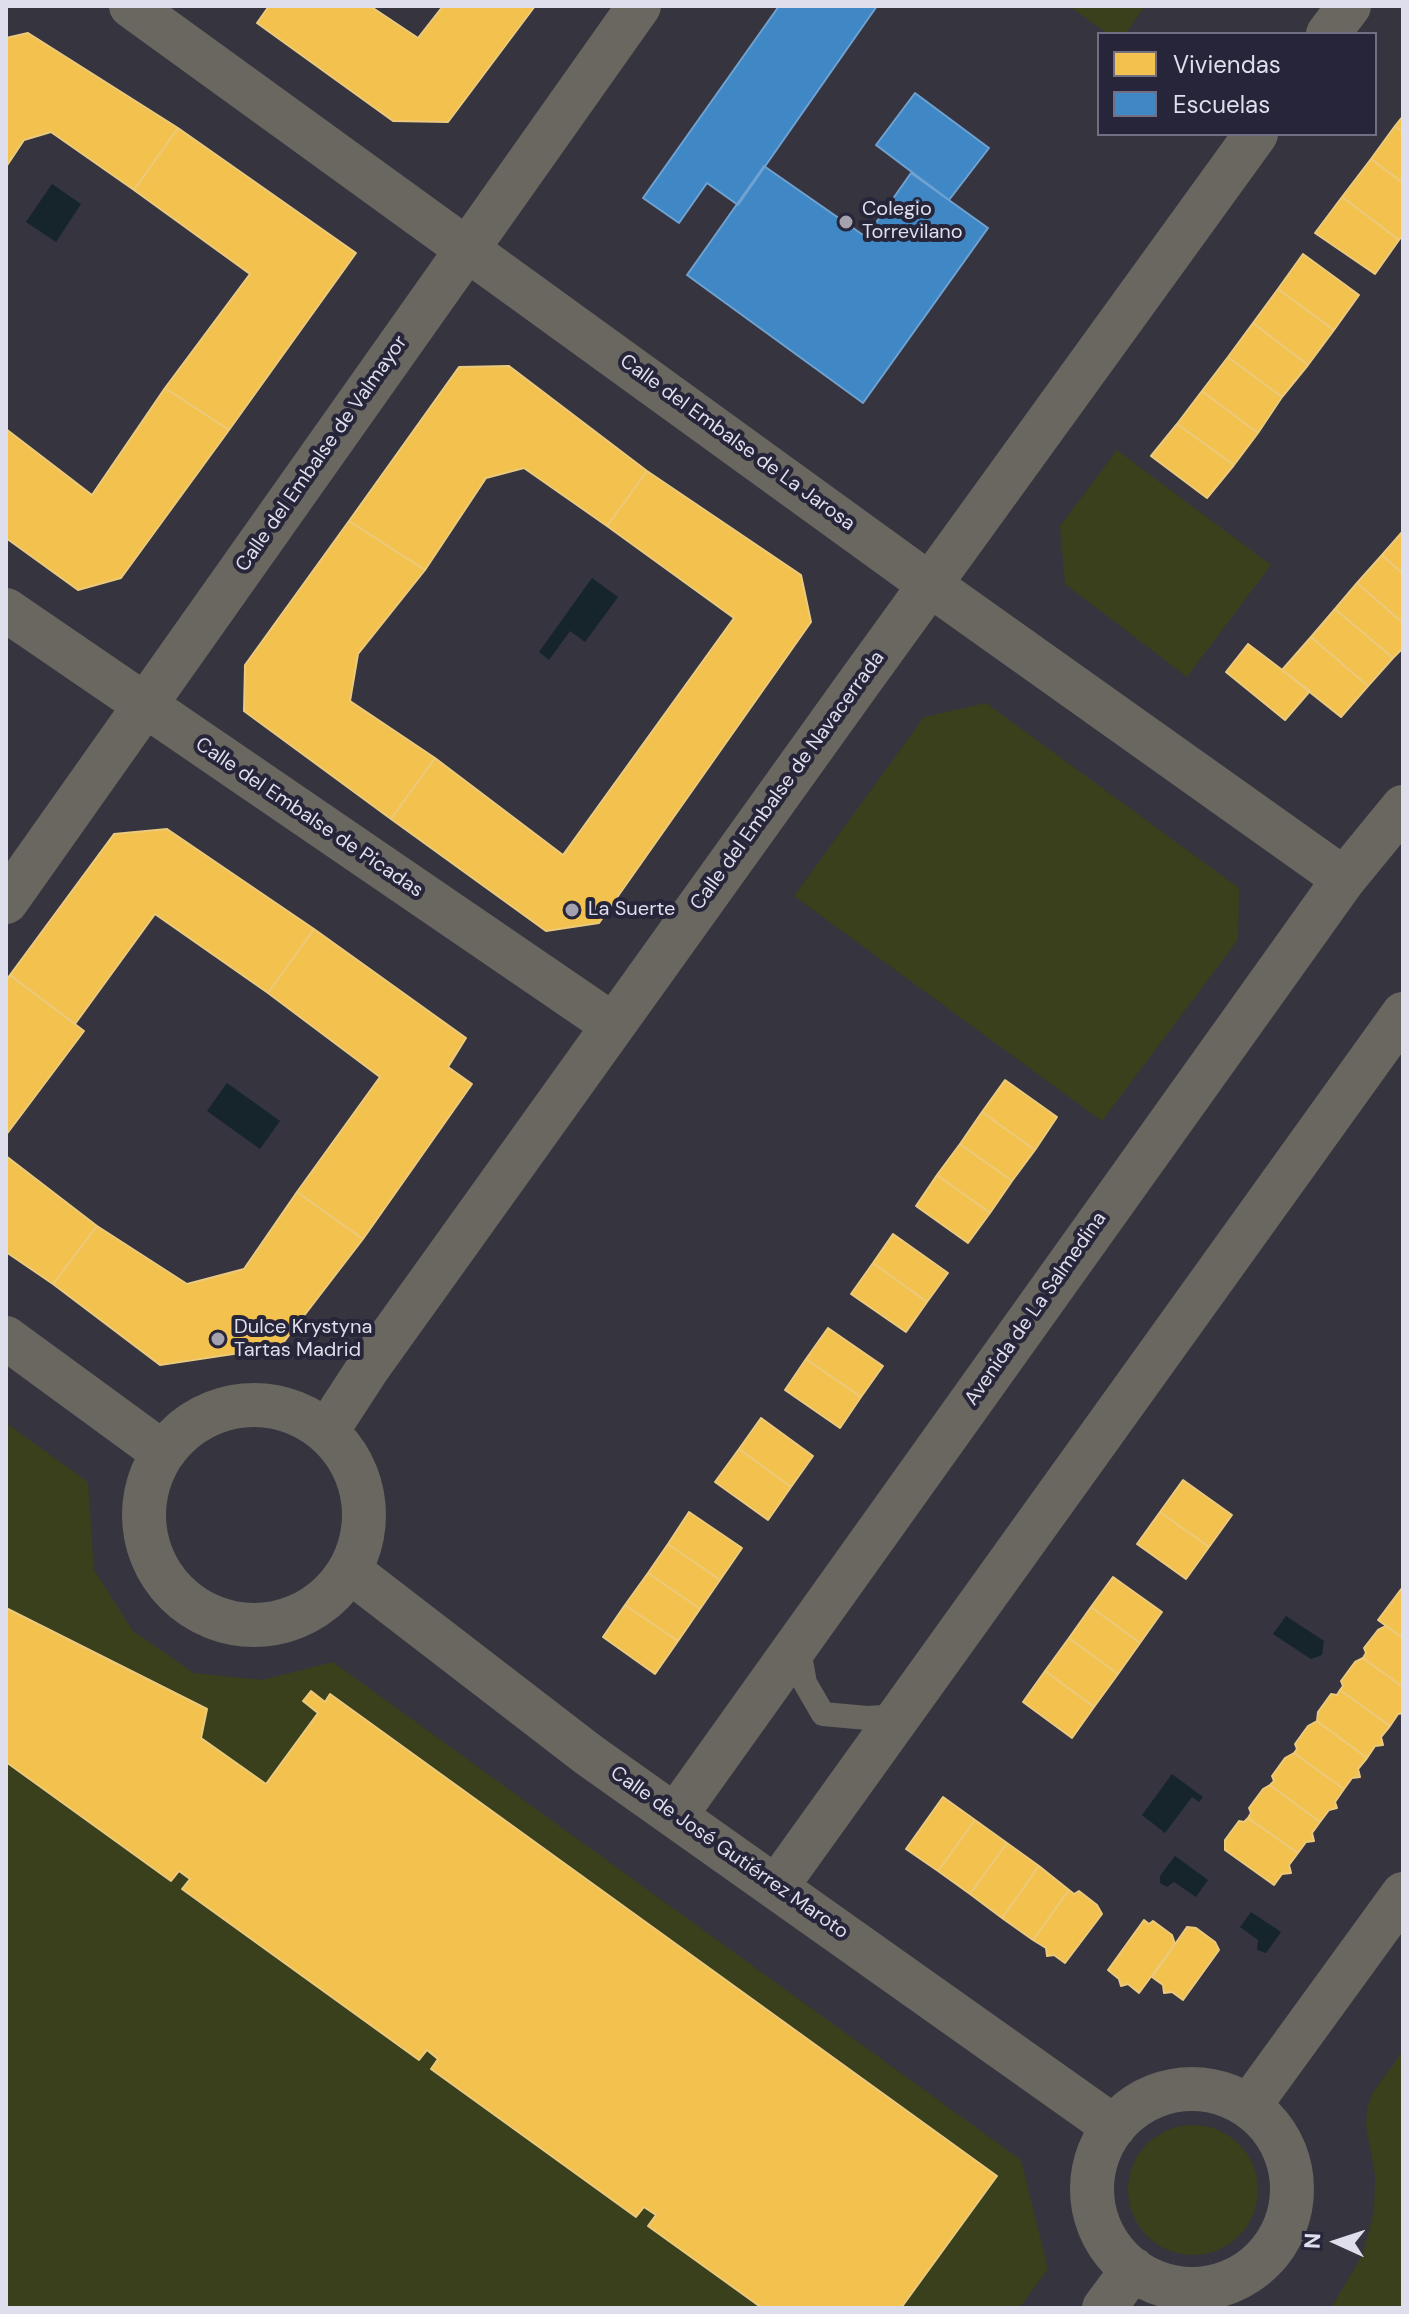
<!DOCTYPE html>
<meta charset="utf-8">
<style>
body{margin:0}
#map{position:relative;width:1409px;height:2314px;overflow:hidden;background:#35343f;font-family:"DM Sans",sans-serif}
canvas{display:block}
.frame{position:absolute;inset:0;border:8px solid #dfdeec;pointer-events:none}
.legend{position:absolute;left:1097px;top:32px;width:280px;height:104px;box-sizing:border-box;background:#27253a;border:2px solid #716f81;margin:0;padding:10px 14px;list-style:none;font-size:24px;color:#dfdeec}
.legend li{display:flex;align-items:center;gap:16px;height:40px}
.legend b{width:40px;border:2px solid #716f81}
.north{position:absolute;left:1297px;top:2202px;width:80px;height:80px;-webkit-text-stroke:6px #27253a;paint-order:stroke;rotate:273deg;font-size:22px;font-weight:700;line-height:32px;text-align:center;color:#dfdeec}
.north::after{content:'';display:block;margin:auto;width:28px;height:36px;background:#dfdeec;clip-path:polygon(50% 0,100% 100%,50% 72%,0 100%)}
</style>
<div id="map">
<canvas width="1409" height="2314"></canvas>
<div class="frame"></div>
<ul class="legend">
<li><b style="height:22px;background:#f2c14e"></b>Viviendas</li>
<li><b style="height:22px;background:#3f88c5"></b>Escuelas</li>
</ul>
<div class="north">N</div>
</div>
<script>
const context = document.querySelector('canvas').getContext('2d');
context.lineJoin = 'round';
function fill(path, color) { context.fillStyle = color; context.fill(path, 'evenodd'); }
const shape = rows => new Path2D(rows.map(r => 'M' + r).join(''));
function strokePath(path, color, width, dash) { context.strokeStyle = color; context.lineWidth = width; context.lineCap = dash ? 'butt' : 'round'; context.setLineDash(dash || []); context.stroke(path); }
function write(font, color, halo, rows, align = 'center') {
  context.font = font + ' "DM Sans",sans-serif'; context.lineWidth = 8; context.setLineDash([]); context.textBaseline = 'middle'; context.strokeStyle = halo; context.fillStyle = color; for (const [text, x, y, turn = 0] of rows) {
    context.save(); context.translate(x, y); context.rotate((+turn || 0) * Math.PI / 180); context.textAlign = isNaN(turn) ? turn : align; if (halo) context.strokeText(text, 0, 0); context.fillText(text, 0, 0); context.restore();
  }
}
const green = shape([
 [1069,6,1145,6,1125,34,1108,34],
 [1117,450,1271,565,1187,677,1065,584,1060,526],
 [986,703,1239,888,1238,940,1102,1121,794,896,924,717],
 [6,1423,88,1482,94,1570,133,1631,194,1673,262,1680,333,1662,1021,2160,1048,2269,1019,2308,6,2308],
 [1403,2051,1403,2308,1331,2308,1363,2254,1374,2211,1375,2175,1366,2126,1367,2108,1373,2092],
 '1128 2190a65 65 0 1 1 130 0a65 65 0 1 1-130 0Z'
]);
const water = shape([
 [52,184,81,204,56,242,26,222],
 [592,578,618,597,585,642,570,631,549,660,539,652],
 [227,1083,280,1121,260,1149,207,1111],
 [1286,1616,1324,1641,1322,1655,1311,1659,1273,1634],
 [1172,1774,1203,1797,1199,1802,1192,1797,1165,1833,1142,1815],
 [1175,1856,1208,1880,1196,1897,1174,1882,1167,1887,1160,1883,1160,1876],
 [1251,1912,1281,1932,1266,1953,1257,1950,1258,1940,1240,1927]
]);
const homes = shape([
 [269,6,370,6,418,38,443,6,535,6,448,122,393,121,257,23,269,6],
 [28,33,178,128,134,190,51,132,24,140,6,167,6,38,28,33],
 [1403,116,1403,132,1395,126,1403,116],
 [1395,126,1403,132,1403,183,1371,159,1395,126],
 [178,128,356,253,229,430,165,388,250,274,134,190,178,128],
 [1371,159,1403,183,1403,235,1399,240,1342,197,1371,159],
 [1342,197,1399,240,1375,274,1315,233,1342,197],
 [1303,254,1359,295,1334,330,1278,289,1303,254],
 [1278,289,1334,330,1308,365,1253,323,1278,289],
 [1253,323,1308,365,1282,397,1228,357,1253,323],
 [1228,357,1282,397,1258,433,1202,391,1228,357],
 [509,366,647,471,607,526,524,468,486,478,425,570,349,521,459,367,509,366],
 [165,388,229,430,121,578,78,590,6,538,6,429,92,495,165,388],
 [1202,391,1258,433,1234,465,1177,424,1202,391],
 [1177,424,1234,465,1207,498,1151,456,1177,424],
 [647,471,801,575,811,622,599,923,546,931,391,819,435,758,563,855,734,618,607,526,647,471],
 [349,521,425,570,358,654,350,701,435,758,391,819,244,711,245,665,349,521],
 [1403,531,1403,574,1382,555,1403,531],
 [1382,555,1403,574,1403,623,1357,583,1382,555],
 [1357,583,1403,623,1403,648,1393,658,1335,609,1357,583],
 [1335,609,1393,658,1368,686,1311,637,1335,609],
 [1311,637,1368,686,1341,717,1282,670,1311,637],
 [1248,644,1310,691,1285,720,1226,672,1248,644],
 [167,829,314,929,268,993,155,914,75,1024,10,975,114,834,167,829],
 [314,929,466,1038,448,1067,472,1084,363,1239,297,1192,380,1077,268,993,314,929],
 [10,975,84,1031,6,1135,6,981,10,975],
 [1005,1080,1057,1117,1035,1150,982,1112,1005,1080],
 [982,1112,1035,1150,1012,1181,960,1144,982,1112],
 [960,1144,1012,1181,990,1213,937,1175,960,1144],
 [6,1156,97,1226,53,1284,6,1252,6,1156],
 [937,1175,990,1213,968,1243,916,1206,937,1175],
 [297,1192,363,1239,280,1347,160,1365,53,1284,97,1226,187,1284,244,1269,297,1192],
 [893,1234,948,1273,927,1302,873,1263,893,1234],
 [873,1263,927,1302,906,1332,851,1294,873,1263],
 [828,1328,883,1366,861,1397,806,1359,828,1328],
 [806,1359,861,1397,840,1428,785,1390,806,1359],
 [761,1418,813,1456,791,1487,739,1449,761,1418],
 [739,1449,791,1487,768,1520,715,1482,739,1449],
 [1183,1480,1232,1515,1209,1547,1160,1512,1183,1480],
 [689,1512,742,1548,720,1580,668,1544,689,1512],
 [1160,1512,1209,1547,1186,1579,1137,1544,1160,1512],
 [668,1544,720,1580,700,1609,648,1573,668,1544],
 [648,1573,700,1609,678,1641,625,1605,648,1573],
 [1113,1577,1162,1612,1140,1643,1091,1607,1113,1577],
 [1402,1588,1403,1589,1403,1638,1378,1620,1402,1588],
 [625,1605,678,1641,655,1674,603,1637,625,1605],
 [1091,1607,1140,1643,1118,1674,1069,1638,1091,1607],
 [6,1608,207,1709,201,1738,266,1784,318,1713,303,1701,311,1691,325,1702,330,1694,997,2176,901,2308,762,2308,648,2226,656,2215,644,2207,636,2217,431,2069,438,2059,427,2050,419,2060,182,1889,190,1879,179,1871,171,1881,6,1762,6,1608],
 [1386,1626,1403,1638,1403,1687,1363,1658,1366,1653,1364,1648,1378,1630,1386,1626],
 [1069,1638,1118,1674,1094,1707,1045,1671,1069,1638],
 [1363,1658,1403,1687,1403,1713,1398,1714,1390,1726,1340,1690,1343,1686,1341,1681,1355,1662,1363,1658],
 [1045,1671,1094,1707,1072,1738,1023,1702,1045,1671],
 [1340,1690,1390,1726,1381,1737,1383,1745,1375,1746,1367,1758,1317,1721,1318,1712,1331,1694,1337,1695,1340,1690],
 [1317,1721,1367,1758,1358,1769,1360,1777,1352,1778,1344,1789,1294,1753,1297,1749,1295,1744,1308,1726,1317,1721],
 [1294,1753,1344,1789,1335,1802,1337,1808,1329,1810,1320,1822,1270,1785,1274,1781,1272,1776,1285,1758,1294,1753],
 [1270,1785,1320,1822,1312,1833,1314,1841,1306,1842,1298,1853,1248,1818,1251,1813,1249,1808,1263,1789,1270,1785],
 [943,1797,975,1820,938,1871,906,1849,943,1797],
 [1248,1818,1298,1853,1289,1865,1291,1873,1282,1874,1274,1885,1225,1850,1225,1840,1239,1821,1244,1822,1248,1818],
 [975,1820,1007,1843,970,1894,938,1871,975,1820],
 [1007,1843,1039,1866,1002,1918,970,1894,1007,1843],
 [1039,1866,1069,1890,1033,1940,1002,1918,1039,1866],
 [1069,1890,1074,1894,1079,1891,1097,1905,1102,1914,1065,1963,1054,1955,1047,1956,1046,1948,1033,1940,1069,1890],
 [1144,1920,1149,1924,1153,1921,1172,1935,1175,1944,1139,1993,1128,1984,1121,1986,1119,1979,1108,1970,1144,1920],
 [1187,1927,1196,1928,1215,1942,1219,1950,1183,2000,1172,1992,1164,1993,1163,1985,1152,1977,1187,1927]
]);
const schools = shape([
 [779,6,877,6,738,205,707,183,679,223,643,198,779,6],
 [915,93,989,148,949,200,876,145,915,93],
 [764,166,866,237,911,173,988,228,863,403,687,275,764,166]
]);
const lane = shape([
 [798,1644,805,1683,823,1714,867,1718,899,1716]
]);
const street = shape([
 [131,6,929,584,1344,879],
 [1328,34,1349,6],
 [6,610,613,1025],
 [6,902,639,6],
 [6,1338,162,1452],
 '144 1515a110 110 0 1 1 220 0a110 110 0 1 1-220 0Z',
 [327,1431,368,1368,858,684,1256,134],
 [350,1571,589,1755,1114,2127],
 [675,1816,1344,879,1403,807],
 [777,1886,1403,1014],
 '1092 2189a100 100 0 1 1 200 0a100 100 0 1 1-200 0Z',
 [1249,2106,1403,1894],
 [1104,2308,1133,2269]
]);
const markers = [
 [846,222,8,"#a4a2af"],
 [572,910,8,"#a4a2af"],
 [218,1339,8,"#a4a2af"]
];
const poiNames = [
 ["Colegio",862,210],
 ["Torrevilano",862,233],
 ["La Suerte",588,910],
 ["Dulce Krystyna",234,1328],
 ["Tartas Madrid",234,1351]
];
const streetNames = [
 ["Calle del Embalse de La Jarosa",737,443,36],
 ["Calle del Embalse de Valmayor",322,454,-55],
 ["Calle del Embalse de Navacerrada",788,781,-54],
 ["Calle del Embalse de Picadas",309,818,34],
 ["Avenida de La Salmedina",1036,1309,-55],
 ["Calle de José Gutiérrez Maroto",729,1853,35]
];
fill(green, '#3a401c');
fill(water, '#15252b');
fill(homes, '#f2c14e');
strokePath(homes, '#ecca7d', 2);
fill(schools, '#3f88c5');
strokePath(schools, '#6fa2d1', 2);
strokePath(lane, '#696760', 24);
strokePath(street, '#696760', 44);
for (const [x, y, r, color] of markers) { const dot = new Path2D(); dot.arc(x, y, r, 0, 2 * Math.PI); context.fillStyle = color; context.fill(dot); strokePath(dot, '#27253a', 3); }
write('20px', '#dfdeec', '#27253a', poiNames, 'left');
write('20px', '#dfdeec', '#27253a', streetNames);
</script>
